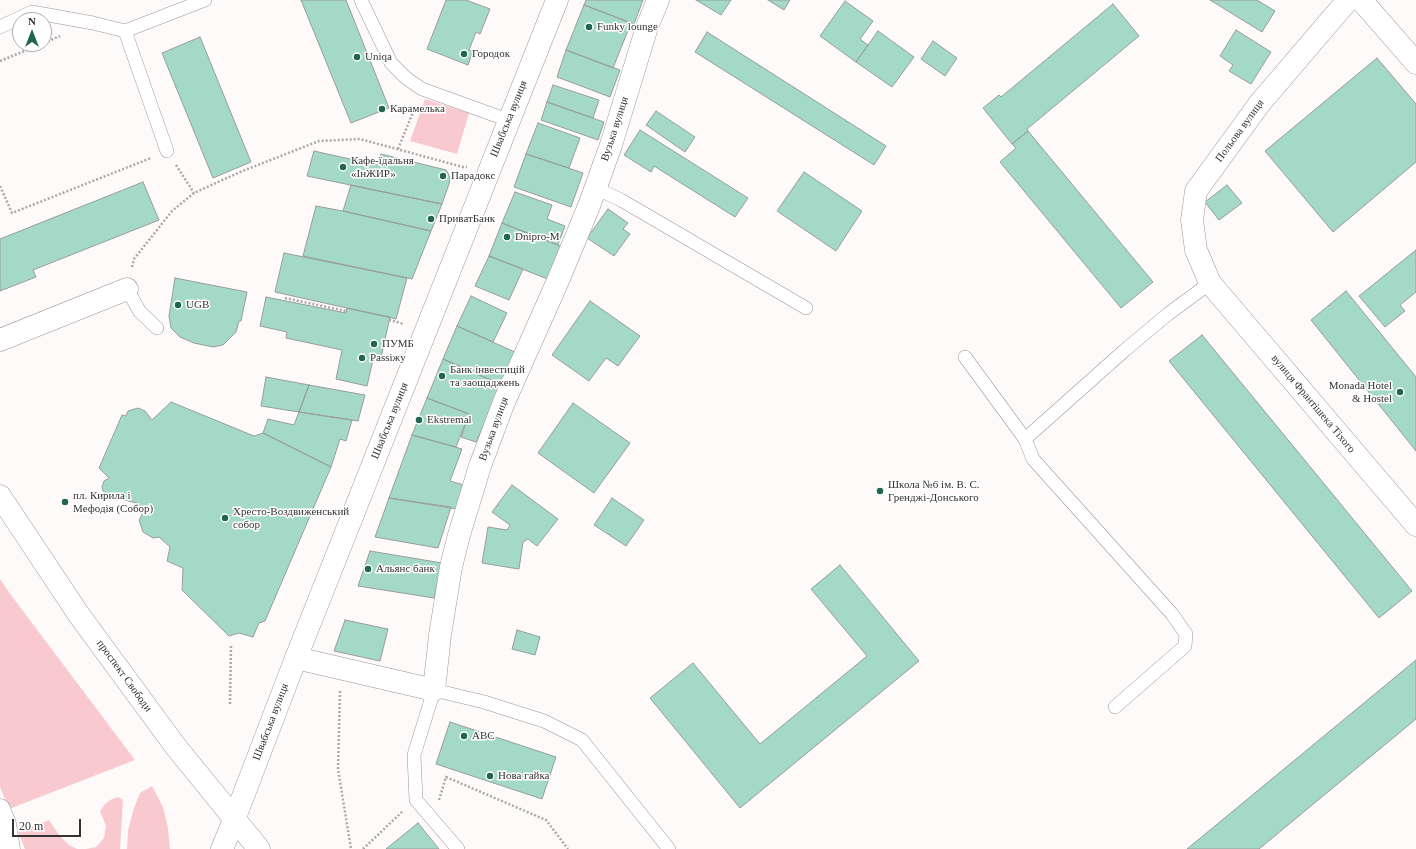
<!DOCTYPE html>
<meta charset="utf-8">
<style>
body{margin:0}
#map{position:relative;width:1416px;height:849px;overflow:hidden;background:#fffafa;font-family:Georgia,serif}
canvas{display:block}
.north{position:absolute;left:12px;top:12px;width:40px;height:40px;box-sizing:border-box;background:#fff;border:1px solid #aeadad;border-radius:50%;rotate:0deg;font-size:11px;font-weight:700;line-height:16px;text-align:center;color:#353232}
.north::after{content:'';display:block;margin:auto;width:14px;height:18px;background:#236555;clip-path:polygon(50% 0,100% 100%,50% 72%,0 100%)}
.scale{position:absolute;left:12px;top:819px;width:69px;height:18px;box-sizing:border-box;border:2px solid #353232;border-top:0;padding-left:5px;font-size:12px;line-height:14px;white-space:nowrap;color:#353232;-webkit-text-stroke:3px #fff;paint-order:stroke}
</style>
<div id="map">
<canvas width="1416" height="849"></canvas>
<div class="north">N</div>
<div class="scale">20 m</div>
</div>
<script>
const context = document.querySelector('canvas').getContext('2d');
context.lineJoin = 'round';
function fill(path, color) { context.fillStyle = color; context.fill(path, 'evenodd'); }
const shape = rows => new Path2D(rows.map(r => 'M' + r).join(''));
function strokePath(path, color, width, dash) { context.strokeStyle = color; context.lineWidth = width; context.lineCap = dash ? 'butt' : 'round'; context.setLineDash(dash || []); context.stroke(path); }
function write(font, color, halo, rows, align = 'center') {
  context.font = font + ' Georgia,serif'; context.lineWidth = 3; context.setLineDash([]); context.textBaseline = 'middle'; context.strokeStyle = halo; context.fillStyle = color; for (const [text, x, y, turn = 0] of rows) {
    context.save(); context.translate(x, y); context.rotate((+turn || 0) * Math.PI / 180); context.textAlign = isNaN(turn) ? turn : align; if (halo) context.strokeText(text, 0, 0); context.fillText(text, 0, 0); context.restore();
  }
}
const green = shape([
 [425,99,469,113,457,154,410,141],
 [0,579,11,595,135,760,9,809,0,787],
 [152,786,163,807,168,828,170,849,127,849,128,830,134,808,140,793],
 [118,797,123,800,120,849,86,849,96,847,104,838,106,826,100,811,105,804,112,799],
 [49,820,60,836,69,845,77,849,25,849,18,832]
]);
const building = shape([
 [301,0,346,0,389,108,351,123,301,0],
 [446,0,466,0,490,9,480,34,476,32,469,50,473,51,468,65,427,49,446,0],
 [586,0,643,0,634,24,584,5,586,0],
 [696,0,731,0,721,15,696,0],
 [768,0,790,0,784,10,768,0],
 [1210,0,1257,0,1275,11,1262,32,1210,0],
 [845,1,873,21,860,39,868,45,856,62,820,36,845,1],
 [1113,4,1139,36,1027,129,1028,131,1012,144,983,108,999,95,1001,97,1113,4],
 [584,5,631,23,613,68,566,50,584,5],
 [1236,30,1271,52,1251,84,1229,71,1233,65,1220,56,1236,30],
 [878,31,914,57,892,87,856,62,878,31],
 [707,32,886,146,874,165,695,52,707,32],
 [200,37,251,162,213,178,162,53,200,37],
 [933,41,957,58,945,76,921,59,933,41],
 [566,50,620,70,610,97,557,77,566,50],
 [1377,58,1416,104,1416,162,1333,232,1265,151,1377,58],
 [553,85,599,100,593,118,547,102,553,85],
 [547,102,604,122,598,140,541,120,547,102],
 [656,111,695,137,685,152,646,125,656,111],
 [538,123,580,138,569,168,526,154,538,123],
 [640,130,748,198,735,217,654,166,651,172,624,155,640,130],
 [1028,131,1153,282,1121,308,1000,162,1016,148,1012,144,1028,131],
 [314,151,377,165,381,154,446,170,448,173,450,178,449,184,442,204,307,176,314,151],
 [526,154,583,173,571,207,514,187,526,154],
 [804,172,862,211,836,251,777,211,804,172],
 [143,182,159,220,33,270,36,277,0,291,0,239,143,182],
 [351,185,369,189,442,204,431,231,343,211,351,185],
 [1227,185,1242,203,1219,220,1205,202,1227,185],
 [515,192,552,205,547,219,565,226,558,245,502,223,515,192],
 [316,206,343,211,431,231,412,279,303,256,316,206],
 [608,209,628,223,623,229,630,234,614,256,587,238,608,209],
 [502,223,563,247,550,280,489,256,502,223],
 [1416,250,1416,292,1400,305,1405,311,1385,327,1359,296,1416,250],
 [284,253,407,278,396,319,275,292,284,253],
 [489,256,523,269,509,300,475,286,489,256],
 [175,278,247,292,241,321,239,321,236,332,223,345,213,347,194,343,180,337,171,328,169,316,175,278],
 [1346,291,1416,377,1416,451,1311,320,1346,291],
 [471,296,507,313,493,342,457,326,471,296],
 [266,297,346,313,347,308,390,317,380,362,373,360,367,386,336,379,342,350,286,338,287,332,260,326,266,297],
 [590,301,640,336,618,366,606,358,589,381,552,355,590,301],
 [457,326,517,353,502,385,443,359,457,326],
 [1202,335,1412,591,1379,618,1169,361,1202,335],
 [443,359,502,385,476,442,461,437,469,414,427,398,443,359],
 [266,377,309,385,299,412,261,406,266,377],
 [309,385,365,395,358,421,299,412,309,385],
 [427,398,469,414,456,447,412,435,427,398],
 [171,402,254,436,263,433,331,467,265,621,259,623,253,637,239,633,229,636,182,590,183,568,167,561,170,547,159,537,153,538,143,532,139,520,142,515,142,507,136,503,110,496,103,491,102,487,104,481,109,478,99,468,122,415,126,416,128,411,138,408,145,411,152,420,171,402],
 [573,403,630,443,594,493,538,453,573,403],
 [299,412,352,420,346,441,340,439,331,467,263,433,268,419,294,425,299,412],
 [412,435,462,449,450,481,464,485,457,509,389,498,412,435],
 [512,485,558,519,537,546,528,539,523,542,519,569,482,563,488,527,507,530,510,525,492,512,512,485],
 [389,498,451,507,438,548,375,537,389,498],
 [612,498,644,520,626,546,594,525,612,498],
 [370,551,442,563,434,598,358,586,370,551],
 [840,565,919,661,740,808,650,698,693,663,760,744,867,656,811,589,840,565],
 [345,620,388,629,380,661,334,651,345,620],
 [517,630,540,637,535,655,512,649,517,630],
 [1416,660,1416,719,1259,849,1187,849,1416,660],
 [450,722,556,757,542,799,436,764,450,722],
 [418,823,439,849,386,849,418,823]
]);
const path = shape([
 [44,43,60,36],
 [0,61,42,44],
 [398,149,416,105],
 [176,165,194,193],
 [0,186,12,213,151,158],
 [132,267,134,259,172,211,194,193,240,172,319,141,360,139,463,167,467,167],
 [285,298,346,311],
 [389,320,404,324],
 [340,691,338,769,351,849],
 [230,704,231,645],
 [439,800,446,777,546,820,568,849],
 [363,849,403,811]
]);
const service = shape([
 [361,0,391,63,406,78,422,89,508,120],
 [0,27,32,12,93,23,125,31,167,151],
 [125,31,205,0],
 [595,188,621,200,806,308],
 [127,289,140,312,157,328],
 [965,357,1025,439,1033,459,1172,614,1186,634,1185,646,1115,707],
 [1025,439,1125,350,1168,314,1210,283],
 [458,849,416,800,414,755,434,690,484,702,544,721,582,740,669,849]
]);
const pedestrian = shape([
 [0,809,6,824,10,849]
]);
const minor = shape([
 [1348,0,1260,103,1196,191,1192,220,1196,250,1210,283,1416,525],
 [1361,0,1416,63],
 [0,340,127,289],
 [296,658,434,690,440,635,451,567,459,535,480,466,504,402,557,283,589,206,611,145,647,27,658,0]
]);
const tertiary = shape([
 [234,820,296,658,557,0]
]);
const secondary = shape([
 [0,496,79,615,176,747,259,849],
 [222,849,234,820]
]);
const markers = [
 [589,27,4,"#236555"],
 [464,54,4,"#236555"],
 [357,57,4,"#236555"],
 [382,109,4,"#236555"],
 [343,167,4,"#236555"],
 [443,176,4,"#236555"],
 [431,219,4,"#236555"],
 [507,237,4,"#236555"],
 [178,305,4,"#236555"],
 [374,344,4,"#236555"],
 [362,358,4,"#236555"],
 [442,376,4,"#236555"],
 [1400,392,4,"#236555"],
 [419,420,4,"#236555"],
 [880,491,4,"#236555"],
 [65,502,4,"#236555"],
 [225,518,4,"#236555"],
 [368,569,4,"#236555"],
 [464,736,4,"#236555"],
 [490,776,4,"#236555"]
];
const poiNames = [
 ["Funky lounge",597,27],
 ["Городок",472,54],
 ["Uniqa",365,57],
 ["Карамелька",390,109],
 ["Кафе-їдальня",351,161],
 ["«ІнЖИР»",351,174],
 ["Парадокс",451,176],
 ["ПриватБанк",439,219],
 ["Dnipro-M",515,237],
 ["UGB",186,305],
 ["ПУМБ",382,344],
 ["Passіжу",370,358],
 ["Банк інвестицій",450,370],
 ["та заощаджень",450,383],
 ["Monada Hotel",1392,386,"right"],
 ["& Hostel",1392,399,"right"],
 ["Ekstremal",427,420],
 ["Школа №6 ім. В. С.",888,485],
 ["Гренджі-Донського",888,498],
 ["пл. Кирила і",73,496],
 ["Мефодія (Собор)",73,509],
 ["Хресто-Воздвиженський",233,512],
 ["собор",233,525],
 ["Альянс банк",376,569],
 ["ABC",472,736],
 ["Нова гайка",498,776]
];
const streetNames = [
 ["Швабська вулиця",509,119,-68],
 ["Вузька вулиця",615,129,-72],
 ["Польова вулиця",1240,131,-54],
 ["вулиця Франтішека Тіхого",1313,404,50],
 ["Швабська вулиця",390,421,-68],
 ["Вузька вулиця",494,429,-70],
 ["проспект Свободи",124,676,54],
 ["Швабська вулиця",271,722,-69]
];
fill(green, '#f8cacf');
fill(building, '#a4d9c8');
strokePath(building, '#969d9b', 1);
strokePath(service, '#9c9596', 14);
strokePath(pedestrian, '#9c9596', 21);
strokePath(minor, '#9c9596', 23);
strokePath(tertiary, '#9c9596', 23);
strokePath(secondary, '#9c9596', 23);
strokePath(path, '#aca8a8', 2.5, [2, 2]);
strokePath(service, '#fff', 13);
strokePath(pedestrian, '#fff', 20);
strokePath(minor, '#fff', 22);
strokePath(tertiary, '#fff', 22);
strokePath(secondary, '#fff', 22);
for (const [x, y, r, color] of markers) { const dot = new Path2D(); dot.arc(x, y, r, 0, 2 * Math.PI); context.fillStyle = color; context.fill(dot); strokePath(dot, '#fff', 1.5); }
write('11px', '#353232', '#fff', poiNames, 'left');
write('11px', '#353232', '#fff', streetNames);
</script>
